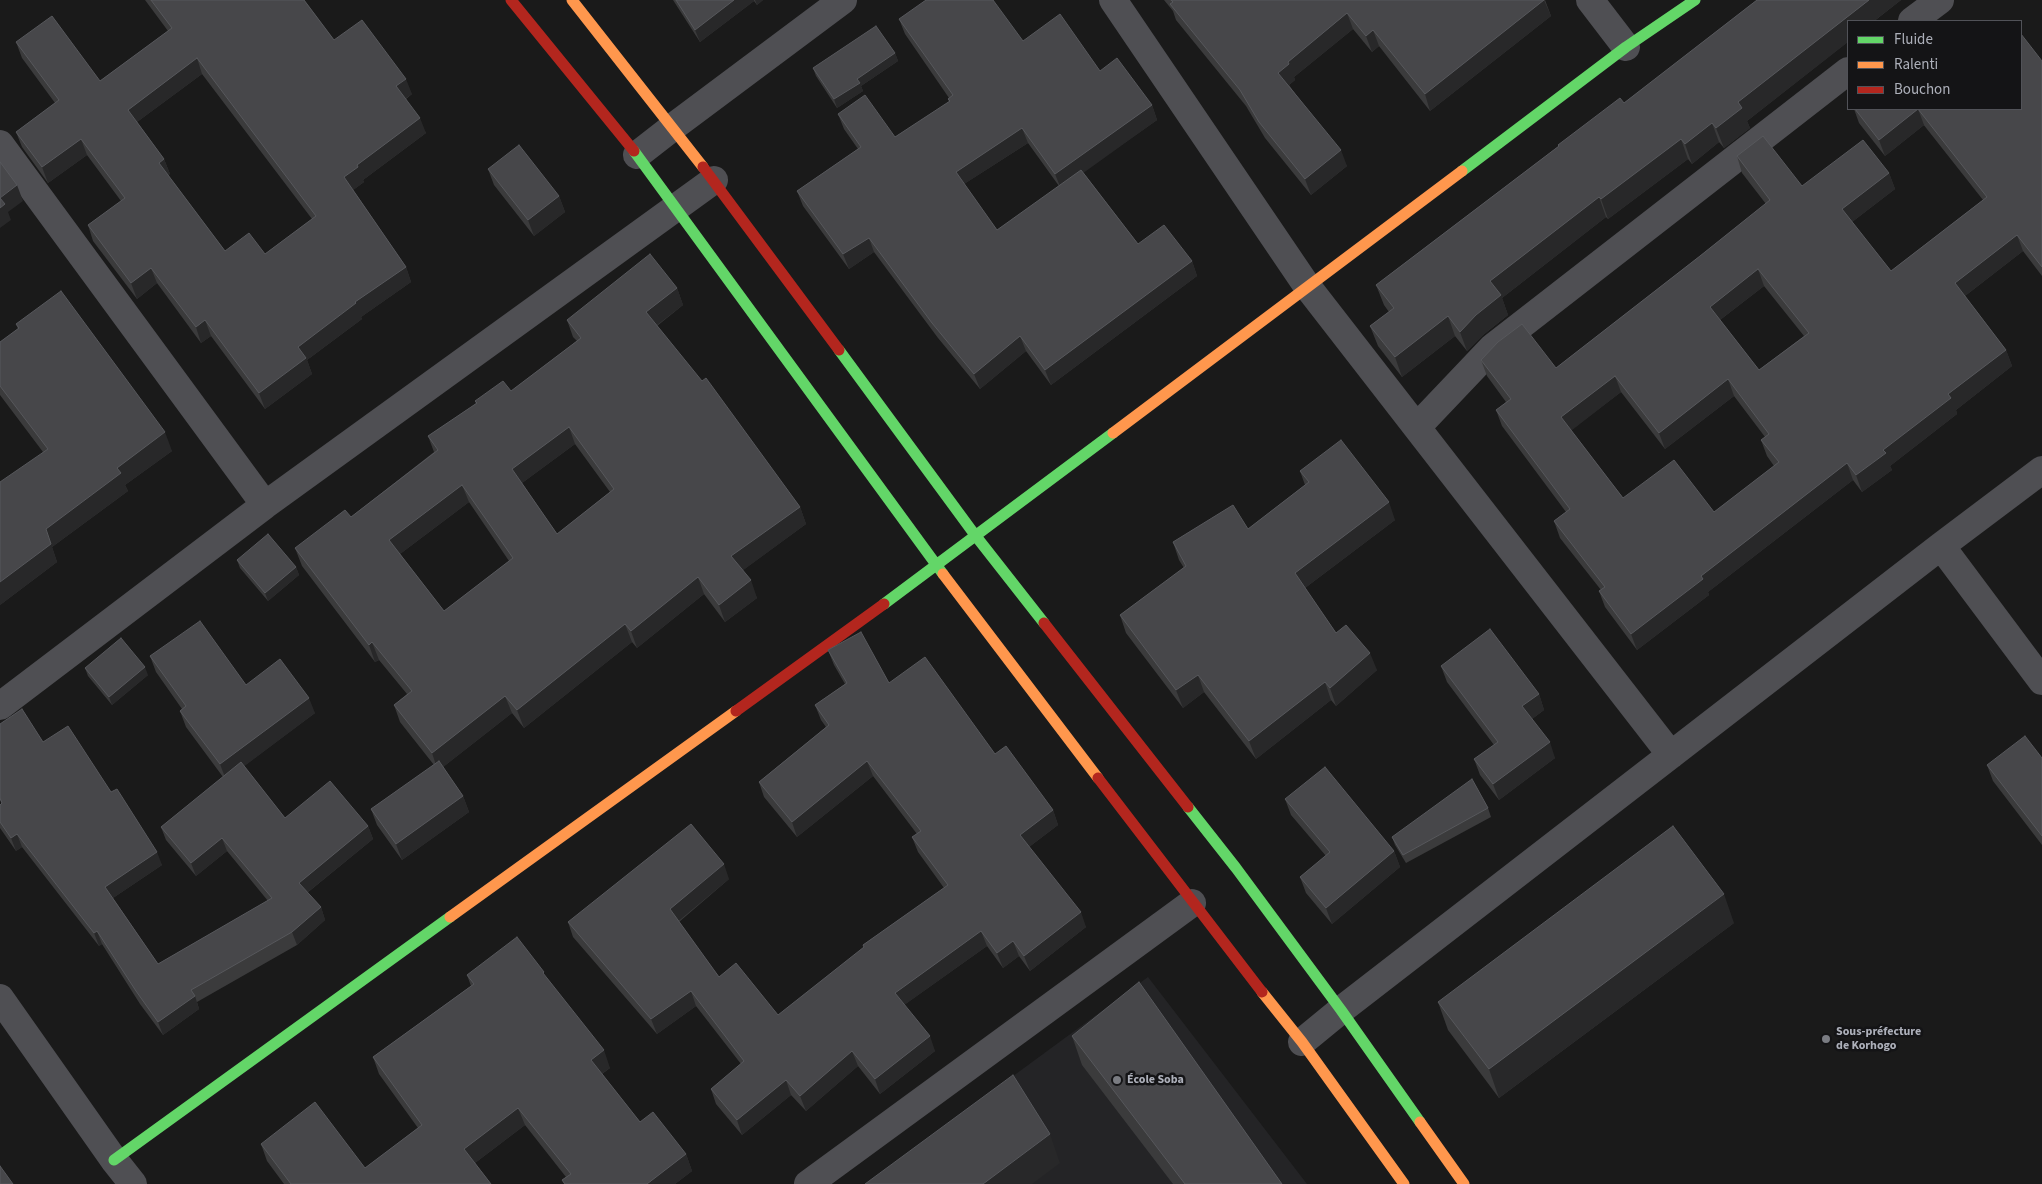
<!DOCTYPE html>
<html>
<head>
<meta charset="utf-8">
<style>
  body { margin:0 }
  #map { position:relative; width:2042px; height:1184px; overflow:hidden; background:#1a1a1a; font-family:"Source Sans 3",sans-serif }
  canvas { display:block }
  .legend { position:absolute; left:1847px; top:20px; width:175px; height:90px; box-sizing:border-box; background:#141416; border:1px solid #515258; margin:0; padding:6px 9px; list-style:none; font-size:15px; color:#adb0ba }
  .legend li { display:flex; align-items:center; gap:10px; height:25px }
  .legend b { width:25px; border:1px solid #515258 }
</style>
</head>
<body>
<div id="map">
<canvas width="2042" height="1184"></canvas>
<ul class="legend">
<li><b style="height:6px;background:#63d668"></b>Fluide</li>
<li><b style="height:6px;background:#ff974d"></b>Ralenti</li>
<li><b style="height:6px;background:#b3261e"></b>Bouchon</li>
</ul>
</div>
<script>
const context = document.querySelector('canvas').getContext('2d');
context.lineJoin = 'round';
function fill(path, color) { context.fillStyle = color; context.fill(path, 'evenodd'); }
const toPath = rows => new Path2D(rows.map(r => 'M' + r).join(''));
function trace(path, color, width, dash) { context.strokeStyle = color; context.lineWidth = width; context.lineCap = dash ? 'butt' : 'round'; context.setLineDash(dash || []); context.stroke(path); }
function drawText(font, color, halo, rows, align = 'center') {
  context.font = font + ' "Source Sans 3",sans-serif'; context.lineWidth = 5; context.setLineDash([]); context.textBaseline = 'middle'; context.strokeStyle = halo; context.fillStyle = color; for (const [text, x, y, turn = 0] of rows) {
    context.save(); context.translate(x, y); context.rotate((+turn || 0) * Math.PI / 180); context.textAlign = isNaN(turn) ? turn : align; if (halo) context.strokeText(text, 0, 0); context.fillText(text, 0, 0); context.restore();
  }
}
const built = toPath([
  [1148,977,1307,1184,866,1184]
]);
const street = toPath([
  [1113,0,1307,286,1671,755],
  [1590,0,1626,47],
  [1912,21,1940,0],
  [0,144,265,505],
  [637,155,673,127,843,0],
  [1417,427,1493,347,1848,71],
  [1941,546,2042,681],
  [0,706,265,505,714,180],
  [0,998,114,1160,133,1184],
  [1302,1042,1341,1010,1941,546,2042,470],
  [808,1184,1192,903]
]);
const fast = toPath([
  [634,151,943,574],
  [1462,171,1626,47,1695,0],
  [839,350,975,535,1044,623],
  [884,604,1113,433],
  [1188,807,1236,868,1341,1010,1420,1122],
  [114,1160,450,917]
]);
const slow = toPath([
  [572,0,703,167],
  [1113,433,1462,171],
  [943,574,1098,778],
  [450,917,736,711],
  [1262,992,1302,1042,1404,1184],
  [1420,1122,1464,1184]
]);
const jam = toPath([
  [511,0,634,151],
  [703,167,839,350],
  [1044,623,1188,807],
  [736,711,884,604],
  [1098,778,1262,992]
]);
const wall = toPath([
  [145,0,304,0,334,40,412,94,406,99,426,133,363,180,364,182,353,190,406,267,411,282,361,317,362,319,307,360,312,374,265,409,211,336,201,343,157,283,137,299,93,241,88,225,121,201,87,155,48,183,22,147,16,132,55,103,22,58,16,42,100,81,168,31],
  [202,74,312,219,265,254,225,251,168,175,170,174,164,159,137,122],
  [673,0,763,0,757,5,754,1,700,42],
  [1164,0,1545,0,1551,16,1430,111,1379,46,1372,52,1353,29,1294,77,1295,80,1289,85,1347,166,1311,195,1265,138,1246,106,1176,20,1173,11],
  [1757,0,1901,0,1747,121,1750,128,1724,148,1719,142,1692,164,1688,159,1608,219,1606,217,1502,298,1508,315,1483,335,1467,351,1455,336,1402,377,1378,346,1370,326,1389,312,1384,305,1376,285,1559,146,1558,145,1624,103],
  [899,19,1023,41,1100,71,1152,105,1157,120,1083,172,1138,244,1192,261,1197,276,1051,385,1026,351,980,389,938,338,874,252,849,269,803,206,797,191,858,149,844,129,838,114,895,137,949,102,948,99,949,98,905,34],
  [1028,143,1059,186,997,230,964,184],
  [895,53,898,61,861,86,863,91,837,108,816,76,813,68],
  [2042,61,2042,276,2023,251,1965,296,2006,350,2012,366,1956,410,1957,414,1890,466,1892,470,1862,492,1853,480,1708,592,1709,595,1637,650,1605,607,1599,591,1601,590,1560,538,1554,521,1566,512,1502,426,1496,410,1506,402,1487,376,1481,360,1556,368,1700,256,1766,204,1742,173,1737,156,1802,186,1889,173,1895,189,1852,222,1891,271,1983,200,1923,124,1924,125,1885,156,1859,123,1854,109,2021,109],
  [1764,286,1804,336,1759,370,1720,320],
  [1621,392,1665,449,1734,396,1765,437,1761,440,1767,456,1774,466,1714,512,1623,498,1571,430],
  [488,169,559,196,565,212,534,236,494,185],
  [677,288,683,305,657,326,800,507,806,524,743,570,757,598,725,622,704,594,637,648,632,642,524,728,512,713,443,767,463,796,469,812,402,860,377,825,371,809,434,765,400,722,394,705,407,694,379,660,375,662,302,566,295,548,351,517,434,452,428,436,476,404,475,401,511,391,577,341,573,337,567,320],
  [575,444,610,492,557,534,522,483],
  [469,502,509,561,444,611,400,554],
  [16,324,172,451,125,485,128,491,52,547,57,562,0,605,43,452,0,395,0,342,18,329],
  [1300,471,1395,520,1305,588,1336,633,1377,670,1336,706,1331,700,1256,759,1204,692,1183,708,1126,633,1120,615,1184,568,1179,560,1173,542,1248,529,1305,485],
  [237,560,296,567,299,575,268,601,240,568],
  [828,650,889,683,995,754,1053,810,1058,825,1029,847,1086,927,1030,971,1019,956,1003,968,987,946,904,1005,935,1051,880,1094,858,1066,806,1111,791,1095,742,1135,716,1104,711,1089,741,1064,696,1006,657,1034,573,937,568,922,729,879,679,922,719,977,778,1015,864,948,863,945,944,888,918,852,912,837,917,834,873,776,797,837,764,797,759,782,826,727,821,720,815,705,845,684,834,665],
  [150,656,246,685,315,713,244,766,285,818,368,826,373,839,307,893,321,907,325,920,297,945,197,1002,199,1009,163,1035,140,1004,102,944,99,946,22,847,16,851,0,828,0,805,2,804,0,800,0,724,43,742,111,792,162,865,113,898,158,964,268,901,227,851,196,876,166,840,161,827,223,777,186,727,180,711,182,709,156,672],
  [1441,666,1539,694,1544,710,1532,719,1555,758,1499,800,1480,775,1474,759,1494,745,1447,682],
  [85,668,148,675,112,705,88,676],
  [2042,758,2042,845,1993,781,1987,765],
  [1285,799,1394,851,1400,867,1332,924,1306,893,1300,877,1326,856,1291,815],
  [1488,808,1491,817,1406,863,1395,845,1392,837],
  [1734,923,1499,1098,1448,1030,1438,1002],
  [467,975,547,978,610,1068,602,1074,640,1122,686,1154,692,1171,675,1184,564,1184,562,1180,566,1177,525,1125,475,1163,491,1184,284,1184,267,1161,261,1144,365,1168,418,1128,379,1074,373,1057,471,986],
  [1072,1036,1282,1184,1173,1184,1082,1065]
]);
const shadedWall = toPath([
  [734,0,754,0,754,1,700,42,695,30],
  [755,0,763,0,757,5],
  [1544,0,1551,16,1430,111,1425,94],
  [1869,0,1901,0,1874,21,1848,21,1848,42,1747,121,1750,128,1724,148,1716,128,1738,102],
  [1347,13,1353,29,1294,77,1295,80,1284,89,1278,73,1288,62],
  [1373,30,1379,46,1372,52,1366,36],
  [895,53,898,61,861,86,863,91,837,108,834,99,857,79],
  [197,58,202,74,133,125,128,110],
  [406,79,412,94,402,101,396,86],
  [1152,105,1157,120,1061,189,1055,174],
  [1918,109,1924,125,1885,156,1879,140],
  [420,118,426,133,363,180,364,182,349,193,344,177,357,165],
  [1712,123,1719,142,1692,164,1685,144],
  [1022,128,1028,143,961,186,956,172],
  [81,139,87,155,48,183,42,167],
  [1681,139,1688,159,1608,219,1601,199],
  [1341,150,1347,166,1311,195,1305,179],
  [164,159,170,174,164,178,159,163],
  [1889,173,1895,189,1848,225,1842,209],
  [17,185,23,201,8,212,11,220,0,228,0,198],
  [559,196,565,212,534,236,528,220],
  [1599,197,1606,217,1502,298,1508,315,1483,335,1467,351,1460,332,1490,281],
  [2017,235,2023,251,1961,299,1955,283],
  [869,238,874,252,849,269,843,254],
  [1192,261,1197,276,1051,385,1045,370],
  [406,267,411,282,361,317,362,319,307,360,312,374,265,409,259,393,298,347,355,302],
  [151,268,157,283,137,299,131,283],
  [1758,269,1764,286,1716,323,1710,307],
  [677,288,683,305,652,329,646,312],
  [1448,316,1455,336,1402,377,1395,357],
  [205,320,211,336,201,343,196,327],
  [1020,336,1026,351,980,389,974,374],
  [2006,350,2012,366,1956,410,1957,414,1890,466,1892,470,1862,492,1856,475,1883,450,1948,394],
  [1615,376,1621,392,1567,434,1561,417],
  [1728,379,1734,396,1665,449,1659,433],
  [569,427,575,444,518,486,512,469],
  [165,432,172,451,125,485,128,491,52,547,57,562,0,605,0,582,46,529,117,468],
  [1847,463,1853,480,1708,592,1709,595,1637,650,1631,634,1701,576],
  [462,485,469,502,396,557,389,540],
  [1389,502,1395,520,1301,591,1295,573],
  [800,507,806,524,738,574,731,556],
  [296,567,299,575,268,601,265,593],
  [698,577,704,594,637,648,631,631],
  [751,580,757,598,725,622,719,605],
  [625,624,632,642,524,728,517,710],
  [372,642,379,660,375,662,369,645],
  [1370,653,1377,670,1336,706,1330,688],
  [145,667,148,675,112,705,109,697],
  [1198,675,1204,692,1183,708,1176,690],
  [1325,682,1331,700,1256,759,1249,741],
  [1539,694,1544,710,1528,722,1522,706],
  [505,696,512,713,438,771,432,753],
  [309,698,315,713,226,780,220,764],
  [1550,742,1555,758,1499,800,1493,784],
  [867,761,873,776,797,837,792,822],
  [463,796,469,812,402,860,396,844],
  [1053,810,1058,825,1025,850,1020,835],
  [368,826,373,839,303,896,299,883],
  [17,834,22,847,16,851,11,838],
  [222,838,227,851,196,876,191,863],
  [1394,851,1400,867,1332,924,1326,908],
  [157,852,162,865,110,900,105,887],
  [724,864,729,879,675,924,670,909],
  [1724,894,1734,923,1499,1098,1489,1069],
  [321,907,325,920,297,945,292,932],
  [1081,912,1086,927,1030,971,1024,956],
  [97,931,102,944,99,946,94,933],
  [981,931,987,946,900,1008,895,993],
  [1013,941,1019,956,1003,968,997,953],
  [691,991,696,1006,657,1034,651,1019],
  [195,996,199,1009,163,1035,158,1022],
  [930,1036,935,1051,880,1094,875,1079],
  [604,1050,610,1068,597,1077,591,1060],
  [852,1051,858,1066,806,1111,800,1096],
  [786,1080,791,1095,742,1135,737,1120],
  [518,1108,525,1125,471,1166,464,1149],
  [1050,1134,1060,1163,1032,1184,983,1184],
  [686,1154,692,1171,675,1184,647,1184]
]);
const building = toPath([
  [151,0,304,0,334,40,362,20,406,79,396,86,420,118,357,165,358,167,344,177,406,267,355,302,356,303,298,347,306,358,259,393,205,320,196,327,151,268,131,283,88,225,125,198,81,139,42,167,16,132,59,100,16,42,52,16,100,81,172,28,151,0],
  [197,58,316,216,265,254,249,233,225,251,159,163,164,159,128,110,197,58],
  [676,0,734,0,695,30,676,0],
  [926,0,993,0,1023,41,1060,14,1100,71,1117,58,1152,105,1055,174,1022,128,956,172,997,230,1081,170,1138,244,1164,225,1192,261,1045,370,1020,336,974,374,932,323,869,238,843,254,797,191,861,147,838,114,865,95,895,137,950,101,948,99,953,95,899,19,926,0],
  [1171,0,1544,0,1425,94,1373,30,1366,36,1347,13,1288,62,1289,64,1278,73,1341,150,1305,179,1259,122,1240,90,1170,4,1173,2,1171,0],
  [1757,0,1869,0,1738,102,1742,108,1716,128,1712,123,1685,144,1681,139,1601,199,1599,197,1490,281,1501,295,1476,315,1460,332,1448,316,1395,357,1370,326,1394,308,1376,285,1559,146,1558,145,1620,98,1624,103,1757,0],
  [876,26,895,53,857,79,860,83,834,99,813,68,876,26],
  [2021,34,2042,61,2042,267,2017,235,1955,283,2006,350,1948,394,1951,398,1883,450,1886,453,1856,475,1847,463,1701,576,1703,579,1631,634,1599,591,1605,587,1554,521,1570,509,1496,410,1511,399,1481,360,1498,342,1522,324,1556,368,1700,256,1770,200,1737,156,1763,136,1802,186,1863,140,1889,173,1842,209,1891,271,1987,197,1918,109,2021,109,2021,34],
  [1758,269,1809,333,1759,370,1710,307,1758,269],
  [1615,376,1659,433,1728,379,1769,434,1761,440,1779,462,1714,512,1674,460,1623,498,1561,417,1615,376],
  [1855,109,1918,109,1879,140,1855,109],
  [519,145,559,196,528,220,488,169,519,145],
  [0,162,17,185,0,198,0,162],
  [0,198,5,204,0,208,0,198],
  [650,254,677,288,646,312,702,381,706,378,800,507,731,556,751,580,719,605,698,577,631,631,625,624,517,710,505,696,432,753,394,705,412,691,372,642,369,645,295,548,345,510,351,517,438,450,428,436,477,403,475,401,503,381,511,391,581,338,567,320,650,254],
  [569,427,614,489,557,534,512,469,569,427],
  [462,485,513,558,444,611,389,540,462,485],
  [61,291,165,432,117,468,121,473,46,529,51,544,0,582,0,482,48,449,0,386,0,342,19,328,16,324,61,291],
  [1341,440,1389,502,1295,573,1336,633,1346,625,1370,653,1330,688,1325,682,1249,741,1198,675,1176,690,1120,615,1186,566,1173,542,1233,505,1248,529,1309,482,1300,471,1341,440],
  [268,534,296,567,265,593,237,560,268,534],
  [200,621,246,685,280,659,309,698,220,764,180,711,186,706,150,656,200,621],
  [1490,629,1539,694,1522,706,1550,742,1493,784,1474,759,1498,742,1441,666,1490,629],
  [861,632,889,683,925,657,995,754,1006,746,1053,810,1020,835,1081,912,1024,956,1013,941,997,953,981,931,895,993,930,1036,875,1079,852,1051,800,1096,786,1080,737,1120,711,1089,744,1061,691,991,651,1019,568,922,691,824,724,864,670,909,719,977,736,963,778,1015,864,947,863,945,948,885,912,837,921,831,867,761,792,822,759,782,829,725,815,705,847,683,828,650,861,632],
  [121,638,145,667,109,697,85,668,121,638],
  [22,709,43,742,68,726,111,792,117,789,157,852,105,887,158,964,272,898,222,838,191,863,161,827,241,762,285,818,330,781,368,826,299,883,321,907,292,932,191,990,195,996,158,1022,136,991,97,931,94,933,17,834,11,838,0,822,0,805,2,803,0,798,0,724,22,709],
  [2025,736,2042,758,2042,836,1987,765,2025,736],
  [439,761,463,796,396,844,371,809,439,761],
  [1325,767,1394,851,1326,908,1300,877,1330,852,1285,799,1325,767],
  [1472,779,1488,808,1403,855,1392,837,1472,779],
  [1673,826,1724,894,1489,1069,1438,1002,1673,826],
  [517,937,544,972,543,973,604,1050,591,1060,640,1122,653,1112,686,1154,647,1184,565,1184,562,1180,571,1174,518,1108,464,1149,491,1184,291,1184,261,1144,315,1102,365,1168,422,1125,373,1057,474,984,467,975,517,937],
  [1139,982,1282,1184,1185,1184,1072,1036,1139,982],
  [1013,1075,1050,1134,983,1184,865,1184,1013,1075],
  [0,1166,13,1184,0,1184,0,1166]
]);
const markers = [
  [1826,1039,5,"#7a7c82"],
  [1117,1080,5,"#7a7c82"]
];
const poiNames = [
  ["Sous-préfecture",1836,1032],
  ["de Korhogo",1836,1046],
  ["École Soba",1127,1080]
];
fill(built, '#242426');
trace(street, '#4f4f53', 28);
trace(fast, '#63d668', 11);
trace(slow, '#ff974d', 11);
trace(jam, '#b3261e', 11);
fill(wall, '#3b3b3c');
fill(shadedWall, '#282829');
fill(building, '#47474a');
trace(building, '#57585c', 1);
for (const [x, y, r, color] of markers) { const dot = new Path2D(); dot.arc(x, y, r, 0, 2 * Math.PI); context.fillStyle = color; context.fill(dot); trace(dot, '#141416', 2); }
drawText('bold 12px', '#adb0ba', '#141416', poiNames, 'left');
</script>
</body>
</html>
